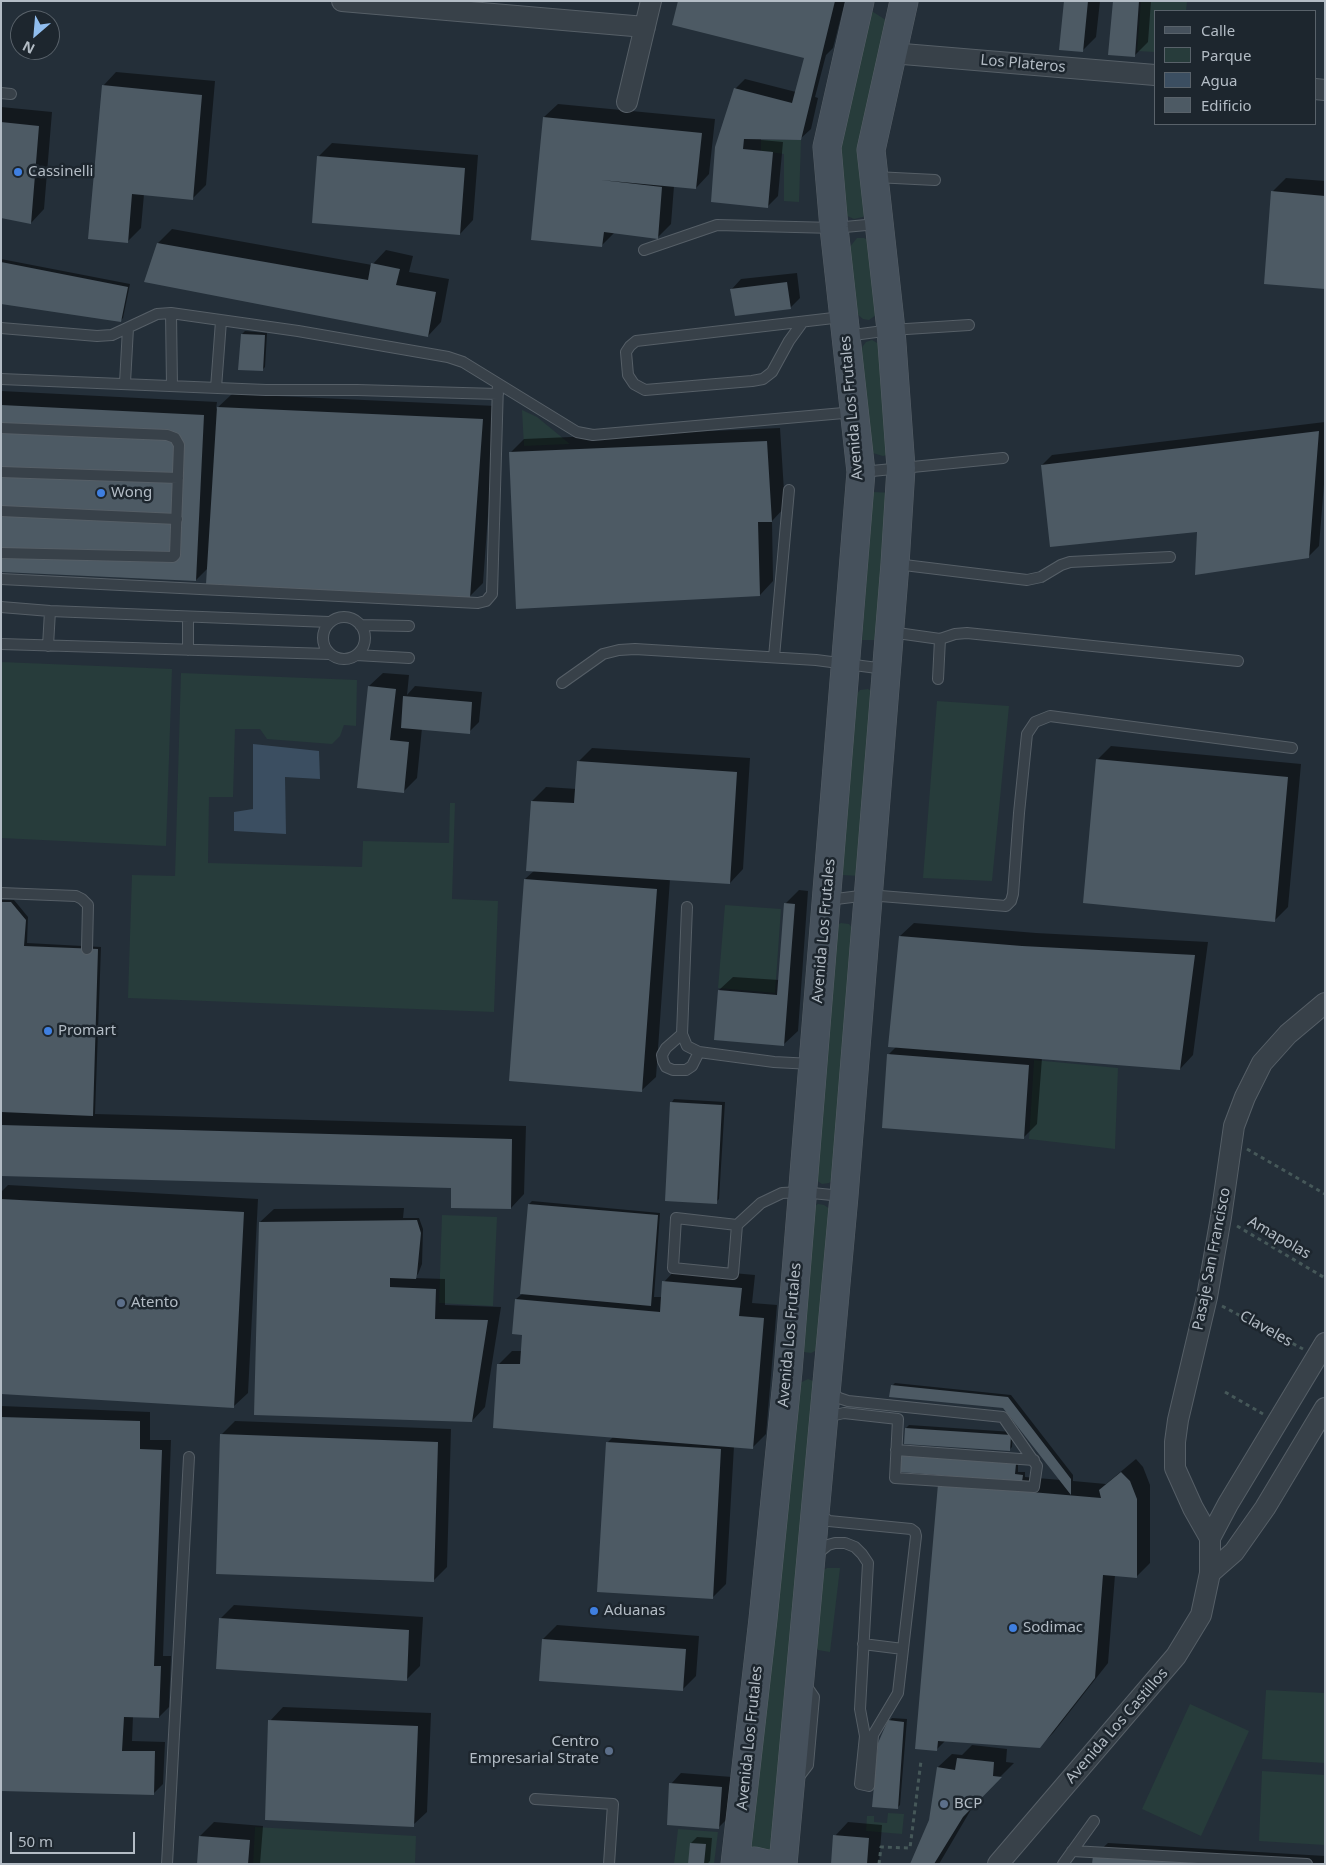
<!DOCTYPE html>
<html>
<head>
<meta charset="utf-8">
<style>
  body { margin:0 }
  #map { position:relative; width:1326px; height:1865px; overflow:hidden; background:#242f39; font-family:"Noto Sans",sans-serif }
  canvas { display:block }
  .frame { position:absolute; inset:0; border:2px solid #b3bcc5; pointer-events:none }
  .legend { position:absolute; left:1154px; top:10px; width:162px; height:115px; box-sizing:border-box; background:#1d262e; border:1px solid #59626a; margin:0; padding:6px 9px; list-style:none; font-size:15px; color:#b3bcc5 }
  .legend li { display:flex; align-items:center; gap:10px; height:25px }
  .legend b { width:25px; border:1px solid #59626a }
  .north { position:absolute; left:10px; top:10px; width:50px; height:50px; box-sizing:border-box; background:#1d262e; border:1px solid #59626a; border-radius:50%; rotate:207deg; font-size:14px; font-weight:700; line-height:20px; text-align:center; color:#b3bcc5 }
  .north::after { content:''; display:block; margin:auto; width:18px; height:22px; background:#90bdee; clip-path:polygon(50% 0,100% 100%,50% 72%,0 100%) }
  .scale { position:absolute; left:10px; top:1832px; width:125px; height:22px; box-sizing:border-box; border:2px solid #b3bcc5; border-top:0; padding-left:6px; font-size:15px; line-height:18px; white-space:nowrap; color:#b3bcc5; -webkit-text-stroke:4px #1d262e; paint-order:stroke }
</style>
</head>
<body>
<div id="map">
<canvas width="1326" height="1865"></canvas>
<div class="frame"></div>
<ul class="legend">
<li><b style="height:6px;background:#46515c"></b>Calle</li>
<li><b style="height:14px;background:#273c3b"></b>Parque</li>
<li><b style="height:14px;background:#3b4e61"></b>Agua</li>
<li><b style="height:14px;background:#4d5a64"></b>Edificio</li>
</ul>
<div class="north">N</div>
<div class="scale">50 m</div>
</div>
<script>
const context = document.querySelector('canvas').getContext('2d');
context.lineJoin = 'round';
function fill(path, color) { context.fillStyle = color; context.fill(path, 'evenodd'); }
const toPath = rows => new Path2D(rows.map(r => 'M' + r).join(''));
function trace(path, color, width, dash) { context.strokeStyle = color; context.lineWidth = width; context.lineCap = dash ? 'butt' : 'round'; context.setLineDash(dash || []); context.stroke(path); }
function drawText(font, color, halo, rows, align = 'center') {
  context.font = font + ' "Noto Sans",sans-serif'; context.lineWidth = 5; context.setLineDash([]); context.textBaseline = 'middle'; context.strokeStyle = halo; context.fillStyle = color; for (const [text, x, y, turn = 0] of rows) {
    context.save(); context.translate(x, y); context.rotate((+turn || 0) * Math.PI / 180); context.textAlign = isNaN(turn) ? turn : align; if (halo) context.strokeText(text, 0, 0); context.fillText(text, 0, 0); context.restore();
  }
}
const green = toPath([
  [1141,1,1187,1,1186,11,1155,11,1155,52,1137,51],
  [870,10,889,22,867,211,863,217,854,219,845,215,838,155],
  [761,140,801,140,799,202,784,201,784,154,761,151],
  [857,238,864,238,870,241,876,315,869,320,863,319,856,313,849,248],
  [872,340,879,344,887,455,883,456,873,453,871,447,861,352,863,346,866,342],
  [522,410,537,417,570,444,524,446],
  [873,492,894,493,880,640,862,640],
  [1,662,172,669,166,846,1,838],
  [181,673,357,680,356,726,344,725,340,736,332,744,267,739,260,729,235,729,233,797,209,797,208,863,362,867,363,841,449,843,450,803,455,803,452,899,498,901,494,1012,128,998,132,875,175,876],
  [868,689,874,693,861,876,841,875,856,695,860,690],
  [937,701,1009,706,992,881,923,878],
  [725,905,781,909,775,993,718,988],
  [841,923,849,924,853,929,835,1178,829,1183,822,1184,816,1180,835,926],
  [1034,1060,1118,1068,1115,1149,1029,1139],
  [818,1204,824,1205,830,1209,817,1350,811,1353,804,1352,800,1347,813,1207],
  [442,1215,497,1217,493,1306,439,1303],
  [808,1379,818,1383,772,1852,754,1853,750,1847,800,1383],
  [827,1568,840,1568,830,1652,818,1650,813,1641,821,1572],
  [1266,1690,1325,1693,1325,1763,1262,1759],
  [1190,1704,1249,1731,1201,1836,1142,1809],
  [1262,1771,1325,1775,1325,1845,1259,1841],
  [888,1813,904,1814,902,1834,866,1831,867,1816,874,1816,874,1822,887,1823],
  [255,1827,416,1836,415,1864,253,1864],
  [678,1829,718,1832,714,1864,674,1864]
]);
const water = toPath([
  [253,744,319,751,320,779,285,777,286,834,234,831,234,812,253,809]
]);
const shadow = toPath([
  [680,1,845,1,833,48,826,55,815,97,818,98,811,129,800,139,761,138,761,140,783,142,778,196,767,207,713,201,735,89,745,79,796,92,805,58],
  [1065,1,1100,1,1096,37,1083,50],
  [1114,1,1151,1,1148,42,1134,56],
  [116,72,215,81,206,185,192,199,144,194,141,228,127,242,103,86],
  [558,104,715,119,709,174,696,188,674,186,671,224,658,237,615,232,602,245,544,117],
  [1,107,52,112,44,209,31,223,1,217],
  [332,143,478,155,473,220,460,234,318,157],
  [1286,178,1325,181,1325,288,1273,191],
  [172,229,372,265,386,250,413,256,409,272,449,279,441,322,428,336,158,243],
  [1,259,130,284,123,318,120,321,1,303],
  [797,273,800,298,790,308,731,290,741,279],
  [245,331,267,333,265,367,262,370,242,334],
  [1,391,217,402,216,409,232,394,496,406,483,583,470,596,209,567,196,580,1,570],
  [1325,422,1325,472,1319,546,1308,557,1199,530,1042,465,1052,455],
  [780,428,785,507,772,521,773,581,760,595,511,452,524,439],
  [383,673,409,675,407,695,415,686,482,692,479,722,469,732,422,728,417,778,403,792,369,686],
  [1111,746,1301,764,1288,907,1275,920,1097,760],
  [592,748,750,758,743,869,730,883,670,879,656,1077,642,1090,525,879,535,870,532,801,546,787,577,789,578,762],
  [799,890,808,891,798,1031,784,1044,719,990,733,977,779,980,785,904],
  [1,900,14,900,28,917,27,943,101,947,95,1114,526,1126,524,1194,511,1208,452,1187,1,1174],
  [914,923,1036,933,1208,942,1193,1055,1180,1069,1042,1058,1037,1124,1023,1138,889,1054,897,1046,900,936],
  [674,1099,725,1102,719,1199,716,1202,672,1102],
  [8,1185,258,1199,248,1393,234,1406,1,1393,1,1192],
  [532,1201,660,1213,654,1297,662,1297,664,1282,677,1268,755,1275,752,1303,777,1305,766,1434,753,1447,734,1446,726,1584,712,1598,607,1443,613,1437,498,1365,512,1351,522,1351,524,1334,516,1299,522,1294,529,1204],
  [404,1208,403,1218,419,1218,423,1229,422,1264,418,1274,414,1278,445,1279,445,1305,501,1307,485,1407,472,1421,260,1222,274,1209],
  [895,1383,1011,1395,1073,1475,1073,1481,1106,1484,1136,1459,1143,1467,1150,1485,1150,1563,1136,1577,1115,1575,1108,1663,1053,1733,1039,1747,945,1741,936,1750,939,1485,949,1475,902,1455,1018,1461,1018,1472,1025,1472,1025,1477,1061,1480,1004,1406,892,1386],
  [1,1406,150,1412,150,1440,171,1440,163,1656,171,1656,169,1707,159,1717,133,1716,132,1741,165,1742,163,1784,153,1794,1,1790],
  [235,1421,451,1429,447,1567,433,1581,221,1435],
  [909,1425,1013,1432,1012,1447,1009,1450,906,1428],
  [234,1605,423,1617,420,1666,406,1680,220,1619],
  [557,1625,699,1636,696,1676,682,1690,543,1639],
  [283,1707,431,1713,427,1812,413,1825,270,1721],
  [892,1718,907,1719,900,1805,897,1808,889,1721],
  [972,1745,1007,1749,1006,1762,1014,1763,976,1801,939,1864,912,1864,930,1821,938,1767,952,1754,962,1755],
  [681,1773,732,1777,729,1817,719,1827,671,1784],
  [214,1822,263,1826,260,1864,198,1864,200,1836],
  [848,1822,882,1825,879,1864,832,1864,835,1836],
  [697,1837,712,1838,710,1861,707,1864,689,1864,691,1843],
  [1108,1843,1325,1856,1325,1864,1094,1864,1094,1856]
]);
const building = toPath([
  [678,1,835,1,801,140,744,139,743,149,773,152,768,208,711,202,715,147,734,88,792,103,804,58,672,25],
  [1064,1,1088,1,1083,52,1059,50],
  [1113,1,1139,1,1135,57,1108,55],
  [102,85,202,95,193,200,132,194,128,243,88,239],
  [543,117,702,133,696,189,601,180,662,187,658,239,604,232,602,247,531,240],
  [1,122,39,126,31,224,1,218],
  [317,156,465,168,460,235,312,223],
  [1271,191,1325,196,1325,289,1264,284],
  [157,243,368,280,371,263,400,269,396,285,436,292,428,337,144,282],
  [1,262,128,287,121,322,1,304],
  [787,282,791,309,735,316,730,289],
  [241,334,265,335,263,371,238,370],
  [1,405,204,415,196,581,1,572],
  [217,407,483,419,470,598,206,584],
  [1319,431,1309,558,1195,575,1197,532,1050,547,1041,465],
  [767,441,772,522,758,522,760,596,516,609,509,452],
  [368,686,396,689,390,740,409,742,404,793,357,788],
  [403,696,472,702,470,734,401,728],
  [1096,759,1288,777,1275,922,1083,903],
  [577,761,737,772,730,884,526,871,531,801,574,803],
  [524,879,657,889,642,1092,509,1081],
  [1,902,11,902,26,920,24,946,98,949,93,1116,1,1112],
  [784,903,795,904,784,1046,714,1040,718,990,777,995],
  [899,936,1022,946,1195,955,1180,1070,888,1047],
  [887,1054,1029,1065,1024,1139,882,1128],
  [670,1102,722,1105,717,1204,665,1201],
  [1,1125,512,1139,511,1209,451,1208,451,1188,1,1176],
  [1,1199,244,1212,234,1408,1,1394],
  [528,1204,658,1215,651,1306,520,1294],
  [417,1220,421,1233,417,1274,416,1279,390,1278,390,1287,436,1289,435,1319,488,1320,472,1422,254,1415,259,1222],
  [662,1281,742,1288,739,1316,764,1318,753,1449,493,1428,497,1364,520,1364,522,1335,512,1334,515,1299,660,1312],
  [891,1385,1008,1397,1071,1479,1071,1495,1003,1408,889,1397],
  [1,1417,140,1421,140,1449,162,1450,154,1666,161,1666,159,1718,124,1717,122,1751,155,1751,154,1795,1,1791],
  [905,1428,1011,1435,1010,1451,904,1444],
  [220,1434,438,1442,434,1582,216,1574],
  [606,1442,721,1449,713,1599,597,1592],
  [901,1454,1016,1464,1015,1474,1023,1475,1022,1482,900,1472],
  [1121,1472,1130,1481,1137,1499,1137,1578,1103,1575,1095,1678,1040,1748,938,1741,937,1751,915,1749,938,1484,1101,1498,1099,1490],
  [219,1618,409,1630,407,1681,216,1669],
  [542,1639,686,1649,683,1691,539,1681],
  [268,1720,418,1726,414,1827,265,1820],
  [888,1720,904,1722,898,1809,872,1807,878,1743],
  [957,1758,994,1762,993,1776,1002,1777,963,1817,934,1864,910,1864,929,1820,937,1767,955,1770],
  [669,1783,722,1787,719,1829,667,1825],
  [833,1835,869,1838,867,1864,831,1864],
  [199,1836,250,1840,248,1864,197,1864],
  [690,1843,706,1844,704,1864,688,1864],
  [1093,1856,1197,1862,1197,1864,1092,1864]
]);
const path = toPath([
  [1247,1149,1325,1194],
  [1237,1226,1325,1278],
  [1222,1306,1303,1349],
  [1225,1392,1263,1414],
  [879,1864,881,1847,910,1848,921,1761]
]);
const lane = toPath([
  [1,93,11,94],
  [875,177,935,180],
  [644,250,717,225,834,228,877,224],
  [171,313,172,386],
  [802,323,789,341,772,372,763,379,752,381,645,390,634,384,628,375,626,352,630,346,636,341,842,317],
  [1,328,97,336,112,335,157,314,171,313,298,331,448,357,463,362,577,432,593,435,855,412],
  [846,336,891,330,969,325],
  [1,379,266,390,357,390,498,394],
  [125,383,128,328],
  [216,388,221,321],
  [1,428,167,435,175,438,179,445,175,555,173,557,1,553],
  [1,472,178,478],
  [862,472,1003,458],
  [1,511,177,519],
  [896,564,1027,580,1041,577,1061,565,1070,562,1170,557],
  [1,579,478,603,486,601,492,594,498,384],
  [1,607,50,611,329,622],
  '323 638a21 21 0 1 1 42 0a21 21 0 1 1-42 0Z',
  [360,625,409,626],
  [890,632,940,639,955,634,967,633,1238,661],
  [1,644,330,654],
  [48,646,50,611],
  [188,650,188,617],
  [356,655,409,658],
  [774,657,789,490],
  [938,679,940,639],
  [562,683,603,654,619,650,635,649,816,660,885,669],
  [1,893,76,896,82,899,88,905,87,949],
  [828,900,868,895,1006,906,1011,901,1013,894,1019,813,1027,734,1035,722,1050,716,1292,748],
  [687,907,682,1034,687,1046,699,1052,774,1062,812,1064],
  [682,1034,666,1048,662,1055,663,1061,666,1067,673,1070,686,1070,692,1066,699,1052],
  [737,1225,676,1218,673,1268,733,1274,737,1225,761,1203,782,1193,802,1192,842,1196],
  [827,1420,835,1415,844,1413,898,1419,895,1478,1034,1487,1037,1466,1003,1417,848,1401,839,1398,833,1393,832,1388],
  [896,1450,1034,1460],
  [817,1554,828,1545,835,1543,845,1543,855,1547,862,1554,868,1563,860,1709,865,1736,860,1784,869,1786,873,1735,898,1693,916,1536,915,1532,911,1529,829,1521,817,1513],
  [863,1644,903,1649],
  [798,1778,808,1765,814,1697,805,1684],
  [535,1799,613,1804,609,1864],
  [1072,1851,1307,1864],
  [167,1864,189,1457],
  [1063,1864,1094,1821]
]);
const street = toPath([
  [342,1,645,27],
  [891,53,1155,75],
  [1315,89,1325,90],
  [627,102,651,1],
  [1210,1538,1193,1508,1175,1468,1175,1442,1178,1420,1207,1297,1221,1217,1234,1126,1245,1097,1262,1063,1288,1034,1325,1003],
  [1210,1573,1234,1552,1265,1508,1325,1408],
  [998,1864,1176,1656,1201,1615,1210,1573,1210,1538,1228,1504,1325,1343]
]);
const secondary = toPath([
  [735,1864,763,1619,788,1371,861,472,834,228,827,147,860,1],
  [745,1864,754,1861,767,1864],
  [783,1864,844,1196,895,564,901,468,891,330,871,150,904,1]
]);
const markers = [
  [18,172,5,"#3f7fe0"],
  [101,493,5,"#3f7fe0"],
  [48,1031,5,"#3f7fe0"],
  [121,1303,5,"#5c6f8a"],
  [594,1611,5,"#3f7fe0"],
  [1013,1628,5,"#3f7fe0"],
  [609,1751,5,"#5c6f8a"],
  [944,1804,5,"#5c6f8a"]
];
const streetNames = [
  ["Los Plateros",1023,64,5],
  ["Avenida Los Frutales",852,408,-95],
  ["Avenida Los Frutales",824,931,-85],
  ["Amapolas",1279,1238,30],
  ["Pasaje San Francisco",1212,1259,-79],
  ["Claveles",1266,1329,29],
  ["Avenida Los Frutales",790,1335,-85],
  ["Avenida Los Castillos",1117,1726,-49],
  ["Avenida Los Frutales",750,1738,-84]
];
const poiNames = [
  ["Cassinelli",28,172],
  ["Wong",111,493],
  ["Promart",58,1031],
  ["Atento",131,1303],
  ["Aduanas",604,1611],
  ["Sodimac",1023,1628],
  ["Centro",599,1742,"right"],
  ["Empresarial Strate",599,1759,"right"],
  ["BCP",954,1804]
];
fill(green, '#273c3b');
fill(water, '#3b4e61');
fill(shadow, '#0007');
fill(building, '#4d5a64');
trace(lane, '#565f67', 12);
trace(street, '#565f67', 22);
trace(secondary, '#565f67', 29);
trace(path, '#465859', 3, [4, 4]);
trace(lane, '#384149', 10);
trace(street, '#384149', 20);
trace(secondary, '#46515c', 28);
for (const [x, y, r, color] of markers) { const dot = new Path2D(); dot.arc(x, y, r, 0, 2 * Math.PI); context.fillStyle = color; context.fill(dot); trace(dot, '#1d262e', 2); }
drawText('15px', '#b3bcc5', '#1d262e', streetNames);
drawText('15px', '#b3bcc5', '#1d262e', poiNames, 'left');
</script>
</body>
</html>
